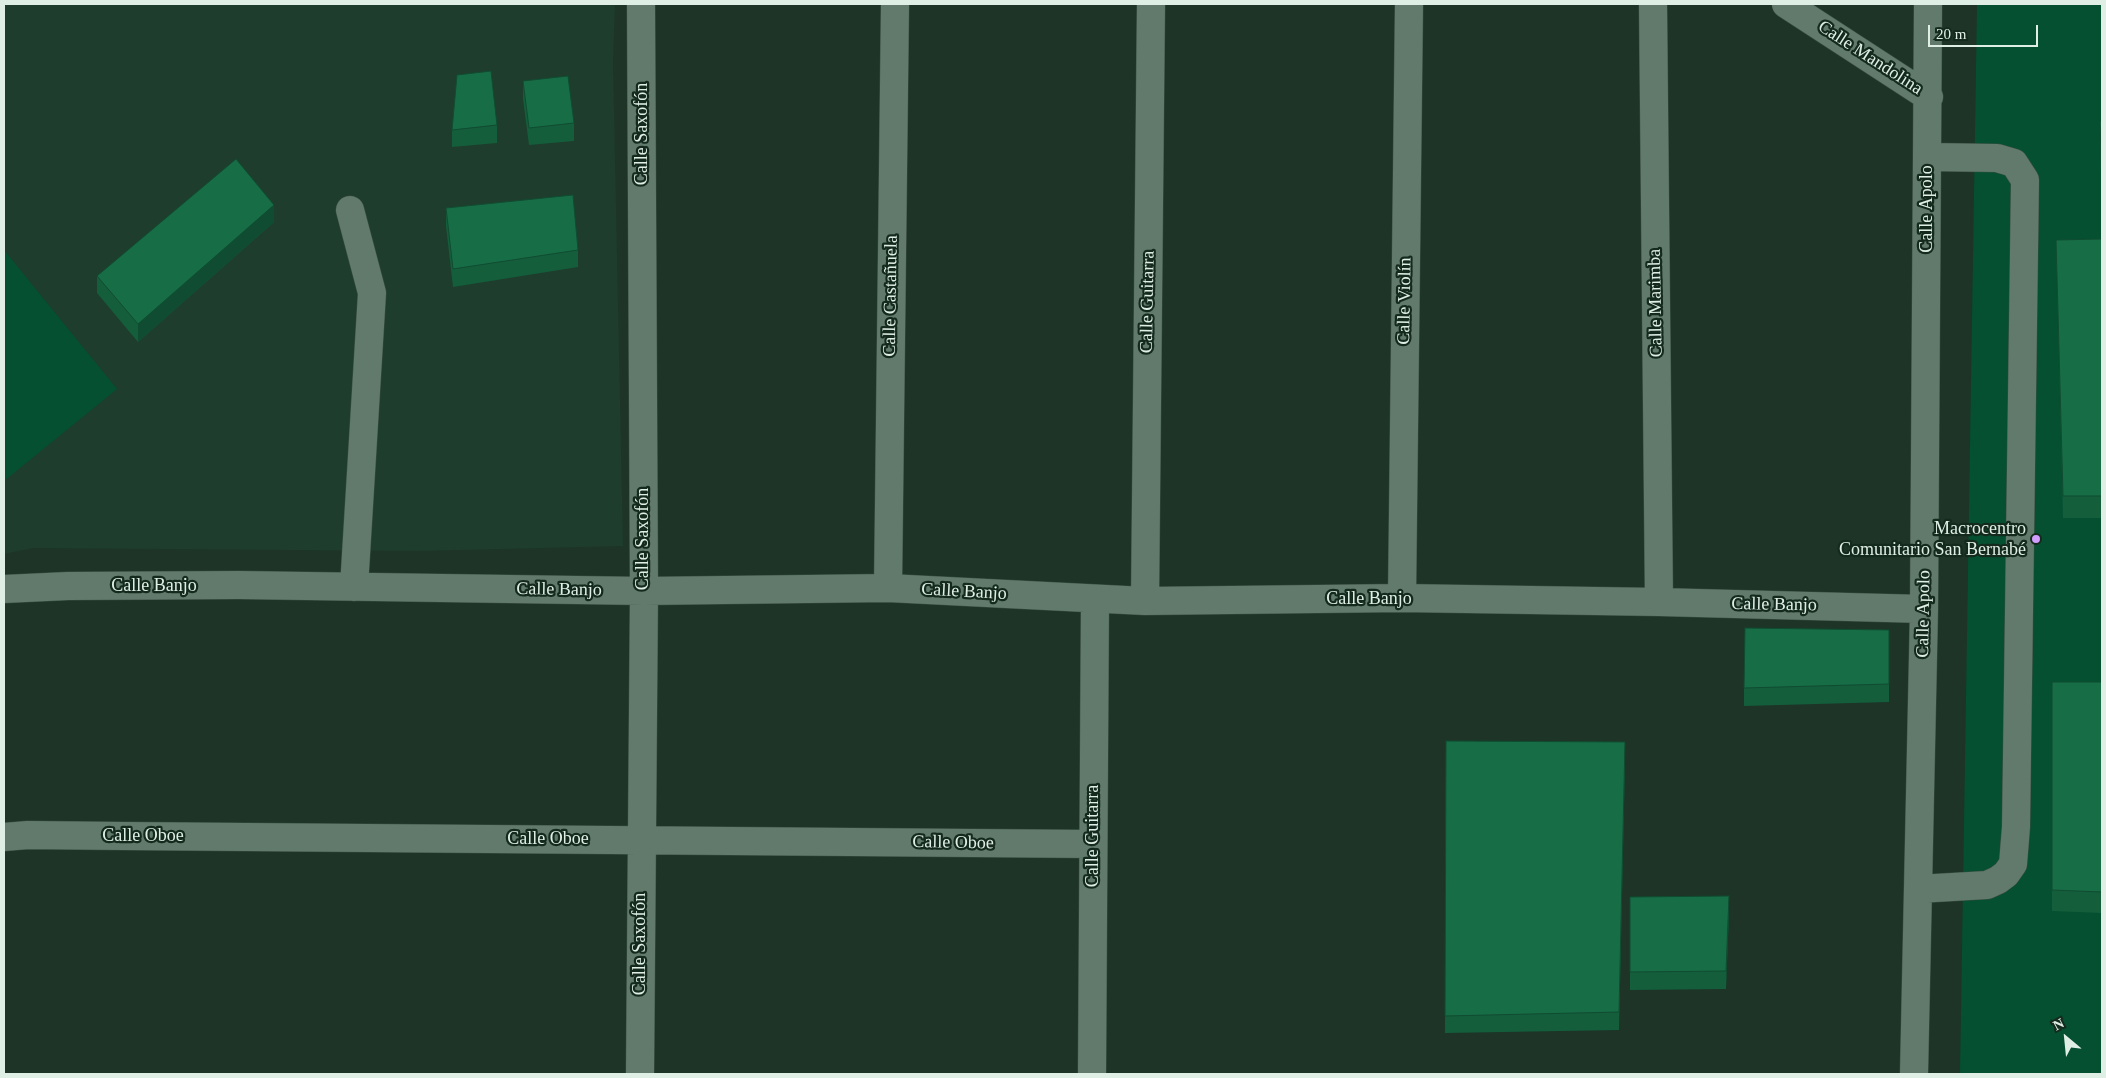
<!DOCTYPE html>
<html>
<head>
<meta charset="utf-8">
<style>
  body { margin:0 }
  #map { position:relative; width:2106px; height:1078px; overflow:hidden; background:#1d3427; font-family:Georgia,serif }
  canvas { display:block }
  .frame { position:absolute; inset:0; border:5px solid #e0efe6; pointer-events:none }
  .north { position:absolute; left:2041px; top:1013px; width:50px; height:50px; -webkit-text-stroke:4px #132a1d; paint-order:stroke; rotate:332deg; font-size:14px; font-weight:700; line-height:20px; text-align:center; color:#e0efe6 }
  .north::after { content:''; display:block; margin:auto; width:18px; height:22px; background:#e0efe6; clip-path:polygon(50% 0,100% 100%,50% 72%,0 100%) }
  .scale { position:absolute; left:1928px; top:25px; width:110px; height:22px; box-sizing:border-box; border:2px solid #e0efe6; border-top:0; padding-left:6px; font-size:15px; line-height:18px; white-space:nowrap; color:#e0efe6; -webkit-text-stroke:4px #132a1d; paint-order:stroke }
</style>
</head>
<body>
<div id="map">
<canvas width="2106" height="1078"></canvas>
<div class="frame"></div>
<div class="north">N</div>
<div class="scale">20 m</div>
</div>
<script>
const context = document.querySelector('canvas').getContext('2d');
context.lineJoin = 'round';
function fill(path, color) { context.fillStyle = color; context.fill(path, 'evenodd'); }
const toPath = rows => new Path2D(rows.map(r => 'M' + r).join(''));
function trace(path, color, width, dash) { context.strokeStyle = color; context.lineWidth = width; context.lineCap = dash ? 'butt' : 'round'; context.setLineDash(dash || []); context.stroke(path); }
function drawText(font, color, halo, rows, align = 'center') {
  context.font = font + ' Georgia,serif'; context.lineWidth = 4.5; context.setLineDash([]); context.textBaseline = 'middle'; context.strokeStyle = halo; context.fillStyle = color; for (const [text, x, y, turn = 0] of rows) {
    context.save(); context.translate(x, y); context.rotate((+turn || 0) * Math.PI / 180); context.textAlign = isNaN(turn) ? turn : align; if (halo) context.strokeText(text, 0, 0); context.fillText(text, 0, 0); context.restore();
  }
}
const built = toPath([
  [4,4,615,4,613,61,623,546,419,551,33,548,4,554]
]);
const green = toPath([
  [1977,4,2102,4,2102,1074,1960,1074],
  [4,250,117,389,4,481]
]);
const minor = toPath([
  [1653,4,1659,602],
  [1786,4,1929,97],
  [350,210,372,293,354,587],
  [888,588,895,4],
  [4,589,68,586,239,585,644,591,888,588,1145,601,1402,598,1659,602,1924,609],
  [1402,598,1409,4],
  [1145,601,1151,4],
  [4,837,28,835,124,836,1093,844],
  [1918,889,1987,885,1998,880,2006,874,2013,864,2016,827,2025,180,2014,163,1997,158,1928,157],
  [640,1074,644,591,641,4],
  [1092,1074,1095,599],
  [1914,1074,1924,609,1928,4]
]);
const wall = toPath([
  [523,81,574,123,574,141,529,145,523,99],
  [2100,121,2102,121,2102,210,2100,142],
  [497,125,497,143,452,147,452,130],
  [446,208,578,250,578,267,453,287,446,226],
  [274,222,138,342,97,293,97,276],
  [2102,239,2102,518,2063,518,2056,240],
  [1889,630,1889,702,1744,706,1744,688],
  [2052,682,2102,682,2102,913,2052,911],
  [1446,741,1625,760,1619,1030,1445,1033],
  [1630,897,1729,914,1726,989,1630,990]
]);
const shadedWall = toPath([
  [274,205,274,222,138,342,138,324],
  [1729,896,1729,914,1726,989,1726,971]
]);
const building = toPath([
  [491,71,497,125,452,130,457,75,491,71],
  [568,76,574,123,529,128,523,81,568,76],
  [2100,121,2102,121,2102,188,2100,121],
  [236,159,274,205,138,324,97,276,236,159],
  [573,195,578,250,453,269,446,208,573,195],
  [2102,239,2102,496,2063,496,2056,240,2102,239],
  [1745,628,1889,630,1889,684,1744,688,1745,628],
  [2052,682,2102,682,2102,892,2052,890,2052,682],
  [1446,741,1625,742,1619,1012,1445,1016,1446,741],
  [1729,896,1726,971,1630,972,1630,897,1729,896]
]);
const markers = [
  [2036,539,5,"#d19dfe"]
];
const streetNames = [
  ["Calle Mandolina",1870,58,33],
  ["Calle Saxofón",642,134,-90],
  ["Calle Apolo",1927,209,-90],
  ["Calle Castañuela",891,296,-89],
  ["Calle Violín",1405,301,-89],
  ["Calle Guitarra",1148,302,-89],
  ["Calle Marimba",1656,303,-91],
  ["Calle Saxofón",643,539,-90],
  ["Calle Banjo",154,586],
  ["Calle Banjo",559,590,1],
  ["Calle Banjo",964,592,3],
  ["Calle Banjo",1369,599],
  ["Calle Banjo",1774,605,1],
  ["Calle Apolo",1924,614,-89],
  ["Calle Oboe",143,836],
  ["Calle Guitarra",1093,836,-90],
  ["Calle Oboe",548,839],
  ["Calle Oboe",953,843,1],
  ["Calle Saxofón",640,944,-90]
];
const poiNames = [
  ["Macrocentro",2026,529],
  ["Comunitario San Bernabé",2026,550]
];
fill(built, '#1e3d2c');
fill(green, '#045030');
trace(minor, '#3a4f43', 29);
trace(minor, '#617a6b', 28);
fill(wall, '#145e3c');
fill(shadedWall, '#104c31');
fill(building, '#176d46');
trace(building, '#104c31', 1);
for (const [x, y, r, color] of markers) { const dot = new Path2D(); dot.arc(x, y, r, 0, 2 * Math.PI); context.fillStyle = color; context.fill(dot); trace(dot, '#132a1d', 2); }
drawText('18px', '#e0efe6', '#132a1d', streetNames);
drawText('18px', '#e0efe6', '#132a1d', poiNames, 'right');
</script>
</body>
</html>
